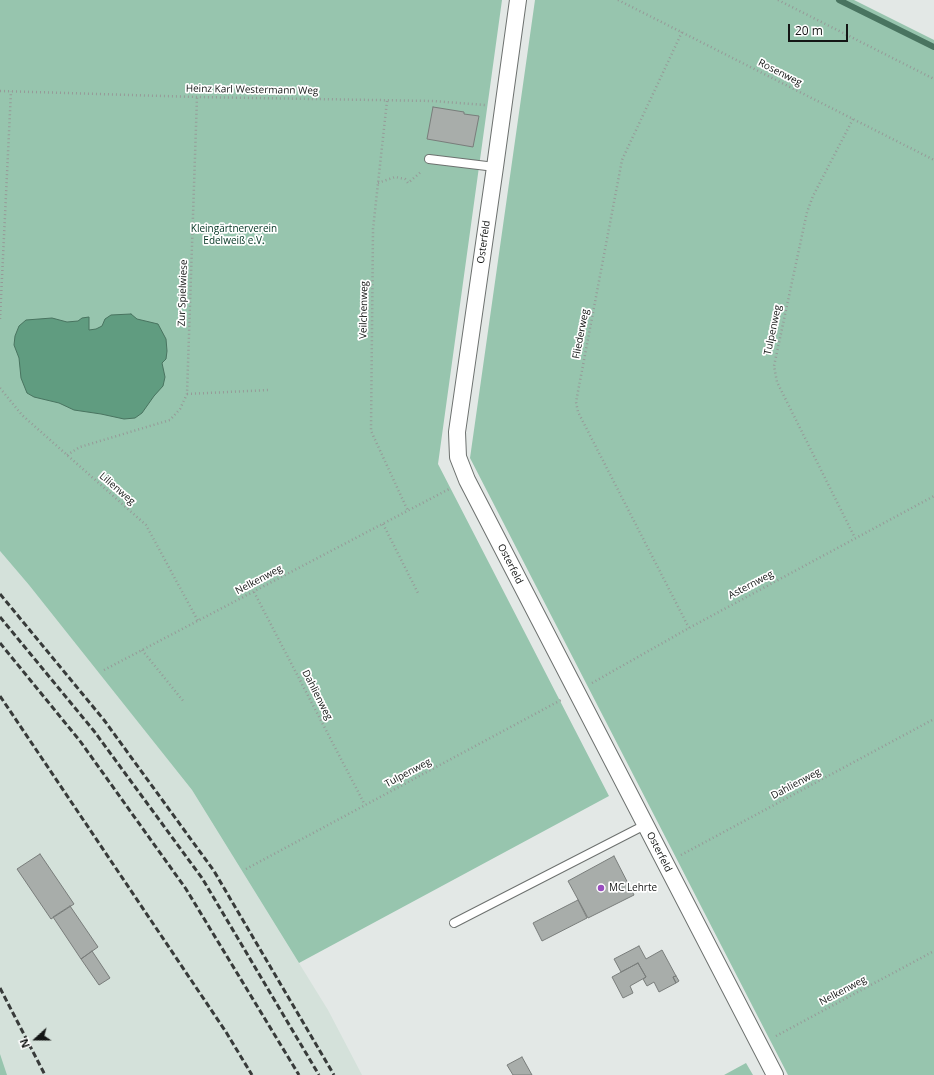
<!DOCTYPE html>
<html>
<head>
<meta charset="utf-8">
<style>
  body { margin:0 }
  #map { position:relative; width:934px; height:1075px; overflow:hidden; background:#e3e8e6; font-family:"Open Sans",sans-serif }
  canvas { display:block }
  .north { position:absolute; left:16px; top:1019px; width:40px; height:40px; -webkit-text-stroke:3px #fff; paint-order:stroke; rotate:249deg; font-size:11px; font-weight:700; line-height:16px; text-align:center; color:#141615 }
  .north::after { content:''; display:block; margin:auto; width:14px; height:18px; background:#141615; clip-path:polygon(50% 0,100% 100%,50% 72%,0 100%) }
  .scale { position:absolute; left:788px; top:24px; width:60px; height:18px; box-sizing:border-box; border:2px solid #141615; border-top:0; padding-left:5px; font-size:12px; line-height:14px; white-space:nowrap; color:#141615; -webkit-text-stroke:3px #fff; paint-order:stroke }
</style>
</head>
<body>
<div id="map">
<canvas width="934" height="1075"></canvas>
<div class="north">N</div>
<div class="scale">20 m</div>
</div>
<script>
const context = document.querySelector('canvas').getContext('2d');
context.lineJoin = 'round';
function fill(path, color) { context.fillStyle = color; context.fill(path, 'evenodd'); }
const toPath = rows => new Path2D(rows.map(r => 'M' + r).join(''));
function trace(path, color, width, dash) { context.strokeStyle = color; context.lineWidth = width; context.lineCap = dash ? 'butt' : 'round'; context.setLineDash(dash || []); context.stroke(path); }
function drawText(font, color, halo, rows, align = 'center') {
  context.font = font + ' "Open Sans",sans-serif'; context.lineWidth = 3.5; context.setLineDash([]); context.textBaseline = 'middle'; context.strokeStyle = halo; context.fillStyle = color; for (const [text, x, y, turn = 0] of rows) {
    context.save(); context.translate(x, y); context.rotate((+turn || 0) * Math.PI / 180); context.textAlign = isNaN(turn) ? turn : align; if (halo) context.strokeText(text, 0, 0); context.fillText(text, 0, 0); context.restore();
  }
}
const built = toPath([
  [0,551,29,585,192,790,328,1010,362,1075,0,1075]
]);
const green = toPath([
  [0,0,502,0,438,464,609,796,299,963,192,790,29,585,0,551],
  [535,0,854,0,934,40,934,1075,788,1075,470,458],
  [0,1054,7,1075,0,1075],
  [746,1063,753,1075,724,1075]
]);
const water = toPath([
  [131,314,137,319,158,324,166,339,167,351,166,359,162,363,165,377,163,386,154,396,142,413,135,418,124,419,101,414,74,410,59,403,34,397,27,393,21,378,19,358,14,345,15,336,19,326,26,320,52,318,67,322,78,321,82,318,89,317,89,330,96,329,102,326,105,319,111,315,131,314]
]);
const stream = toPath([
  [839,0,934,47]
]);
const building = toPath([
  [433,107,464,112,464,114,479,116,473,147,427,139,433,107],
  [40,854,74,904,51,919,17,869,40,854],
  [614,856,634,895,588,918,568,881,614,856],
  [578,900,587,918,542,941,533,923,578,900],
  [70,906,98,947,81,959,53,917,70,906],
  [639,946,646,959,662,950,676,976,673,977,676,983,659,992,654,982,647,986,643,979,646,977,638,963,621,972,614,959,639,946],
  [92,951,110,978,99,985,81,959,92,951],
  [638,963,646,977,630,986,633,993,623,998,612,977,638,963],
  [676,976,679,981,676,983,673,977,676,976],
  [522,1057,532,1075,513,1075,507,1065,522,1057]
]);
const path = toPath([
  [618,0,934,160],
  [778,0,934,79],
  [682,32,622,160,576,402,578,412,689,628],
  [0,91,197,97,433,101,485,105],
  [387,101,373,229,371,431,408,511],
  [853,119,813,196,807,212,774,366,777,382,855,538],
  [378,183,395,177,405,179,408,183,422,171],
  [0,319,11,91],
  [0,388,22,415,146,525,198,621],
  [187,394,269,390],
  [67,455,80,447,170,420,180,409,187,394,197,97],
  [383,524,418,593],
  [254,592,365,805],
  [142,650,184,702],
  [104,670,451,488],
  [592,683,689,628,934,496],
  [681,855,934,719],
  [246,869,561,700],
  [776,1036,934,951]
]);
const service = toPath([
  [429,159,495,167],
  [454,923,645,825]
]);
const minor = toPath([
  [518,0,495,167,457,432,458,457,467,480,775,1075]
]);
const rail = toPath([
  [0,594,104,720,214,871,334,1075],
  [0,617,94,731,202,878,319,1075],
  [0,643,80,741,186,889,299,1075],
  [0,696,226,1032,252,1075],
  [0,988,45,1075]
]);
const markers = [
  [601,888,4,"#994dbf"]
];
const streetNames = [
  ["Rosenweg",780,73,27],
  ["Heinz Karl Westermann Weg",252,90,1],
  ["Osterfeld",484,242,-82],
  ["Zur Spielwiese",183,293,-88],
  ["Veilchenweg",364,310,-89],
  ["Tulpenweg",773,330,-78],
  ["Fliederweg",581,334,-79],
  ["Lilienweg",117,489,41],
  ["Osterfeld",510,564,63],
  ["Nelkenweg",259,580,-28],
  ["Asternweg",751,585,-28],
  ["Dahlienweg",317,695,63],
  ["Tulpenweg",408,773,-28],
  ["Dahlienweg",796,784,-28],
  ["Osterfeld",659,852,63],
  ["Nelkenweg",843,991,-28]
];
const parkNames = [
  ["Kleingärtnerverein",234,229],
  ["Edelweiß e.V.",234,241]
];
const poiNames = [
  ["MC Lehrte",609,888]
];
fill(built, '#d4e1da');
fill(green, '#97c5ae');
fill(water, '#609c80');
trace(water, '#497460', 1);
trace(stream, '#497460', 6);
fill(building, '#a8adaa');
trace(building, '#797d7b', 1);
trace(service, '#6d716f', 10);
trace(minor, '#6d716f', 18);
trace(path, '#969a98', 2.5, [1, 3]);
trace(service, '#fff', 8);
trace(minor, '#fff', 16);
trace(rail, '#383b3a', 3, [6, 3]);
for (const [x, y, r, color] of markers) { const dot = new Path2D(); dot.arc(x, y, r, 0, 2 * Math.PI); context.fillStyle = color; context.fill(dot); trace(dot, '#fff', 1.5); }
drawText('10px', '#141615', '#fff', streetNames);
drawText('10px', '#003421', '#fff', parkNames);
drawText('10px', '#141615', '#fff', poiNames, 'left');
</script>
</body>
</html>
